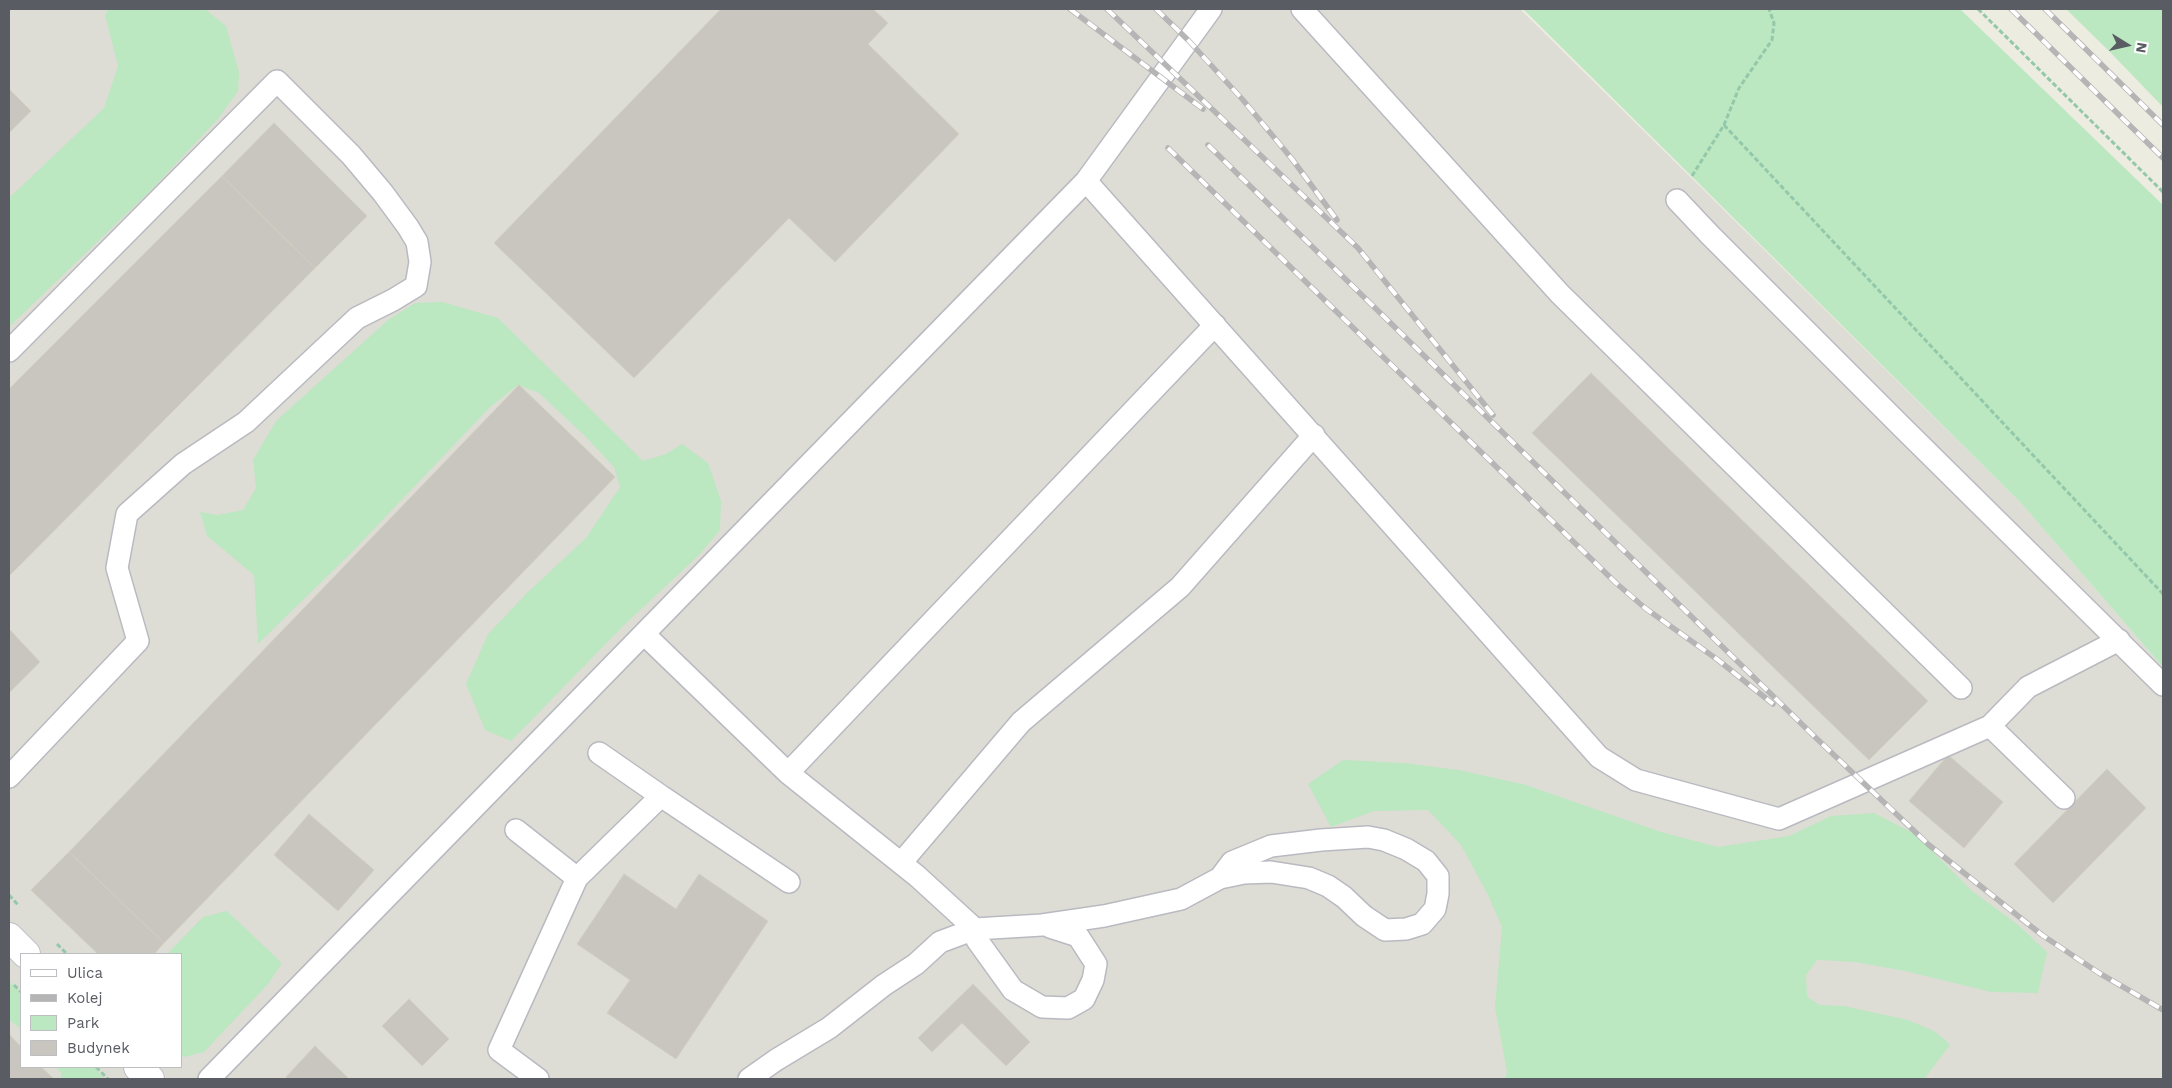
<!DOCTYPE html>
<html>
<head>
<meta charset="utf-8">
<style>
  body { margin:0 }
  #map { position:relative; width:2172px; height:1088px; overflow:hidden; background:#edece1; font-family:"Work Sans",sans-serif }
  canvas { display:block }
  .frame { position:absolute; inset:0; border:10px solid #595c63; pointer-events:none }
  .legend { position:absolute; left:20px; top:953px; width:162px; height:115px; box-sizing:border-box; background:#fff; border:1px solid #bdbec1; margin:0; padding:6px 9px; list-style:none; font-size:15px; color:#595c63 }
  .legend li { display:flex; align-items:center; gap:10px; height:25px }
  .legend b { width:25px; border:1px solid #bdbec1 }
  .north { position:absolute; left:2102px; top:20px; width:50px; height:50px; -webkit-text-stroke:4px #fff; paint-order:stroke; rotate:100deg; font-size:14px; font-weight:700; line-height:20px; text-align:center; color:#595c63 }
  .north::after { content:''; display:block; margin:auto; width:18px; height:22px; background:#595c63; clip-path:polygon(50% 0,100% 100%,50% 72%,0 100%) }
</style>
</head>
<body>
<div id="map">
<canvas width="2172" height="1088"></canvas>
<div class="frame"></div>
<ul class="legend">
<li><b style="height:6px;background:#fff"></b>Ulica</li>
<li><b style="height:6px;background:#b5b5b6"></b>Kolej</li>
<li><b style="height:14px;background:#bbe7c1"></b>Park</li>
<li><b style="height:14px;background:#c8c6be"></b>Budynek</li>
</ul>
<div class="north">N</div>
</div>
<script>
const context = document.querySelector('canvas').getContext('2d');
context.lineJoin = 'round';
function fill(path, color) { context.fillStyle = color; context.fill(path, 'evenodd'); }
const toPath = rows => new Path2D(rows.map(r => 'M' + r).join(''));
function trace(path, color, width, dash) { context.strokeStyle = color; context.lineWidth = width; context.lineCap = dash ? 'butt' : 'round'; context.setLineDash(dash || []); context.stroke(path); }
const industrial = toPath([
  [9,9,1520,9,2020,502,2163,667,2163,1079,9,1079],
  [21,954,181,954,181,1067,21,1067]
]);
const green = toPath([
  [108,9,205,9,226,26,239,72,238,91,218,119,150,191,9,327,9,198,104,108,118,66,105,15],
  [1523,9,1960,9,2163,205,2163,667,2020,502],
  [2066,9,2163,9,2163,107,2109,51],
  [442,302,498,318,643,461,666,454,682,444,708,463,721,501,720,530,698,556,623,626,511,741,485,730,466,684,488,634,527,593,586,538,620,487,614,467,584,435,539,393,518,385,490,407,352,552,258,644,254,575,207,536,200,512,217,515,243,510,256,488,253,460,276,421,388,320,415,303],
  [1343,760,1404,763,1459,770,1526,785,1661,832,1718,847,1789,836,1831,816,1874,813,1915,834,1972,891,2017,924,2047,952,2038,993,1991,992,1905,971,1855,962,1817,960,1806,975,1807,997,1820,1005,1844,1006,1908,1020,1934,1031,1943,1038,1950,1045,1924,1079,1505,1079,1507,1072,1495,1007,1502,927,1488,895,1461,845,1428,810,1374,811,1331,827,1308,784],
  [227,911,282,963,268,984,204,1052,184,1057,181,1056,181,954,167,954,203,917],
  [9,981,21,993,21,1029,9,1020],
  [57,1067,94,1067,104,1079,61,1079,61,1073]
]);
const building = toPath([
  [721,9,873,9,888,23,868,44,959,134,835,262,789,218,634,378,494,243,721,9],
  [9,89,31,111,9,133,9,89],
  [274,123,367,216,315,268,222,176,274,123],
  [222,176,315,268,9,576,9,389,222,176],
  [1591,373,1928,701,1869,760,1532,433,1591,373],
  [519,385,615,477,164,943,69,852,519,385],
  [9,629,40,662,9,693,9,629],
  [1948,755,2003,802,1964,848,1909,801,1948,755],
  [2107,769,2146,808,2053,903,2014,864,2107,769],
  [309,814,374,870,338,911,274,855,309,814],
  [69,852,164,943,154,954,98,954,31,890,69,852],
  [624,874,676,909,699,874,768,921,676,1059,607,1013,630,980,577,944,624,874],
  [973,984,1030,1042,1006,1066,962,1023,932,1052,918,1038,973,984],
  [409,999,449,1039,422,1066,382,1026,409,999],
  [9,1034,21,1047,21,1067,41,1067,54,1079,9,1079,9,1034],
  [315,1046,349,1079,288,1079,286,1077,315,1046]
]);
const path = toPath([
  [1978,9,2163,192],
  [1724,125,2163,594],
  [1692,176,1724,125,1739,88,1772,40,1774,23,1769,9],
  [9,895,19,906],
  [57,944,67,954],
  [14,985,21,992],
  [96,1067,108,1079]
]);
const lane = toPath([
  [1302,9,1560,294,1961,688],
  [1086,181,1211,9],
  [1677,200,1710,235,1902,427,2163,685],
  [9,351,277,81,351,155,383,193,408,227,417,242,420,262,416,286,393,300,357,318,246,422,183,464,127,514,117,568,138,641,9,777],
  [644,634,788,773,1215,325],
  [1990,726,2064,798],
  [599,753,661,796],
  [788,773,917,876,975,929,1042,925,1104,916,1181,899,1220,878,1244,873,1271,872,1309,878,1328,886,1344,897,1364,916,1385,930,1406,929,1422,924,1435,909,1438,894,1438,876,1426,861,1406,849,1384,840,1368,837,1321,840,1271,846,1232,862,1220,878],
  [516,830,577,878,499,1050,538,1079],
  [901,863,1021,722,1180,587,1314,435],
  [577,878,661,796,789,882],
  [209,1079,1086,181,1599,757,1636,780,1779,819,1990,726,2028,687,2119,640],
  [749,1079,776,1060,829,1028,884,985,916,964,940,942,975,929,977,940,1013,990,1042,1007,1068,1008,1084,999,1093,980,1096,964,1078,936,1050,927]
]);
const secondary = toPath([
  [9,937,26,954],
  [138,1067,150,1079]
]);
const rail = toPath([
  [1070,9,1203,109],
  [1107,9,1358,248,1493,415],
  [1156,9,1189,41,1243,100,1292,159,1337,220],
  [2011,9,2163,158],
  [2045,9,2163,125],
  [1208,145,1815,737,1929,845,2042,935,2099,973,2163,1010],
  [1168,148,1616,583,1645,608,1718,660,1773,704]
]);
fill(industrial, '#deddd5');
fill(green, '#bbe7c1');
fill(building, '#c8c6be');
trace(building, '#d2cfbf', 1);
trace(lane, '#b9bac1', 24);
trace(secondary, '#babcc4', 30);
trace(path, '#94c8aa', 3, [5, 2.5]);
trace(lane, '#fff', 21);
trace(secondary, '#fff', 28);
trace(rail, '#b5b5b6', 5.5);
trace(rail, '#fff', 4, [11]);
</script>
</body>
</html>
